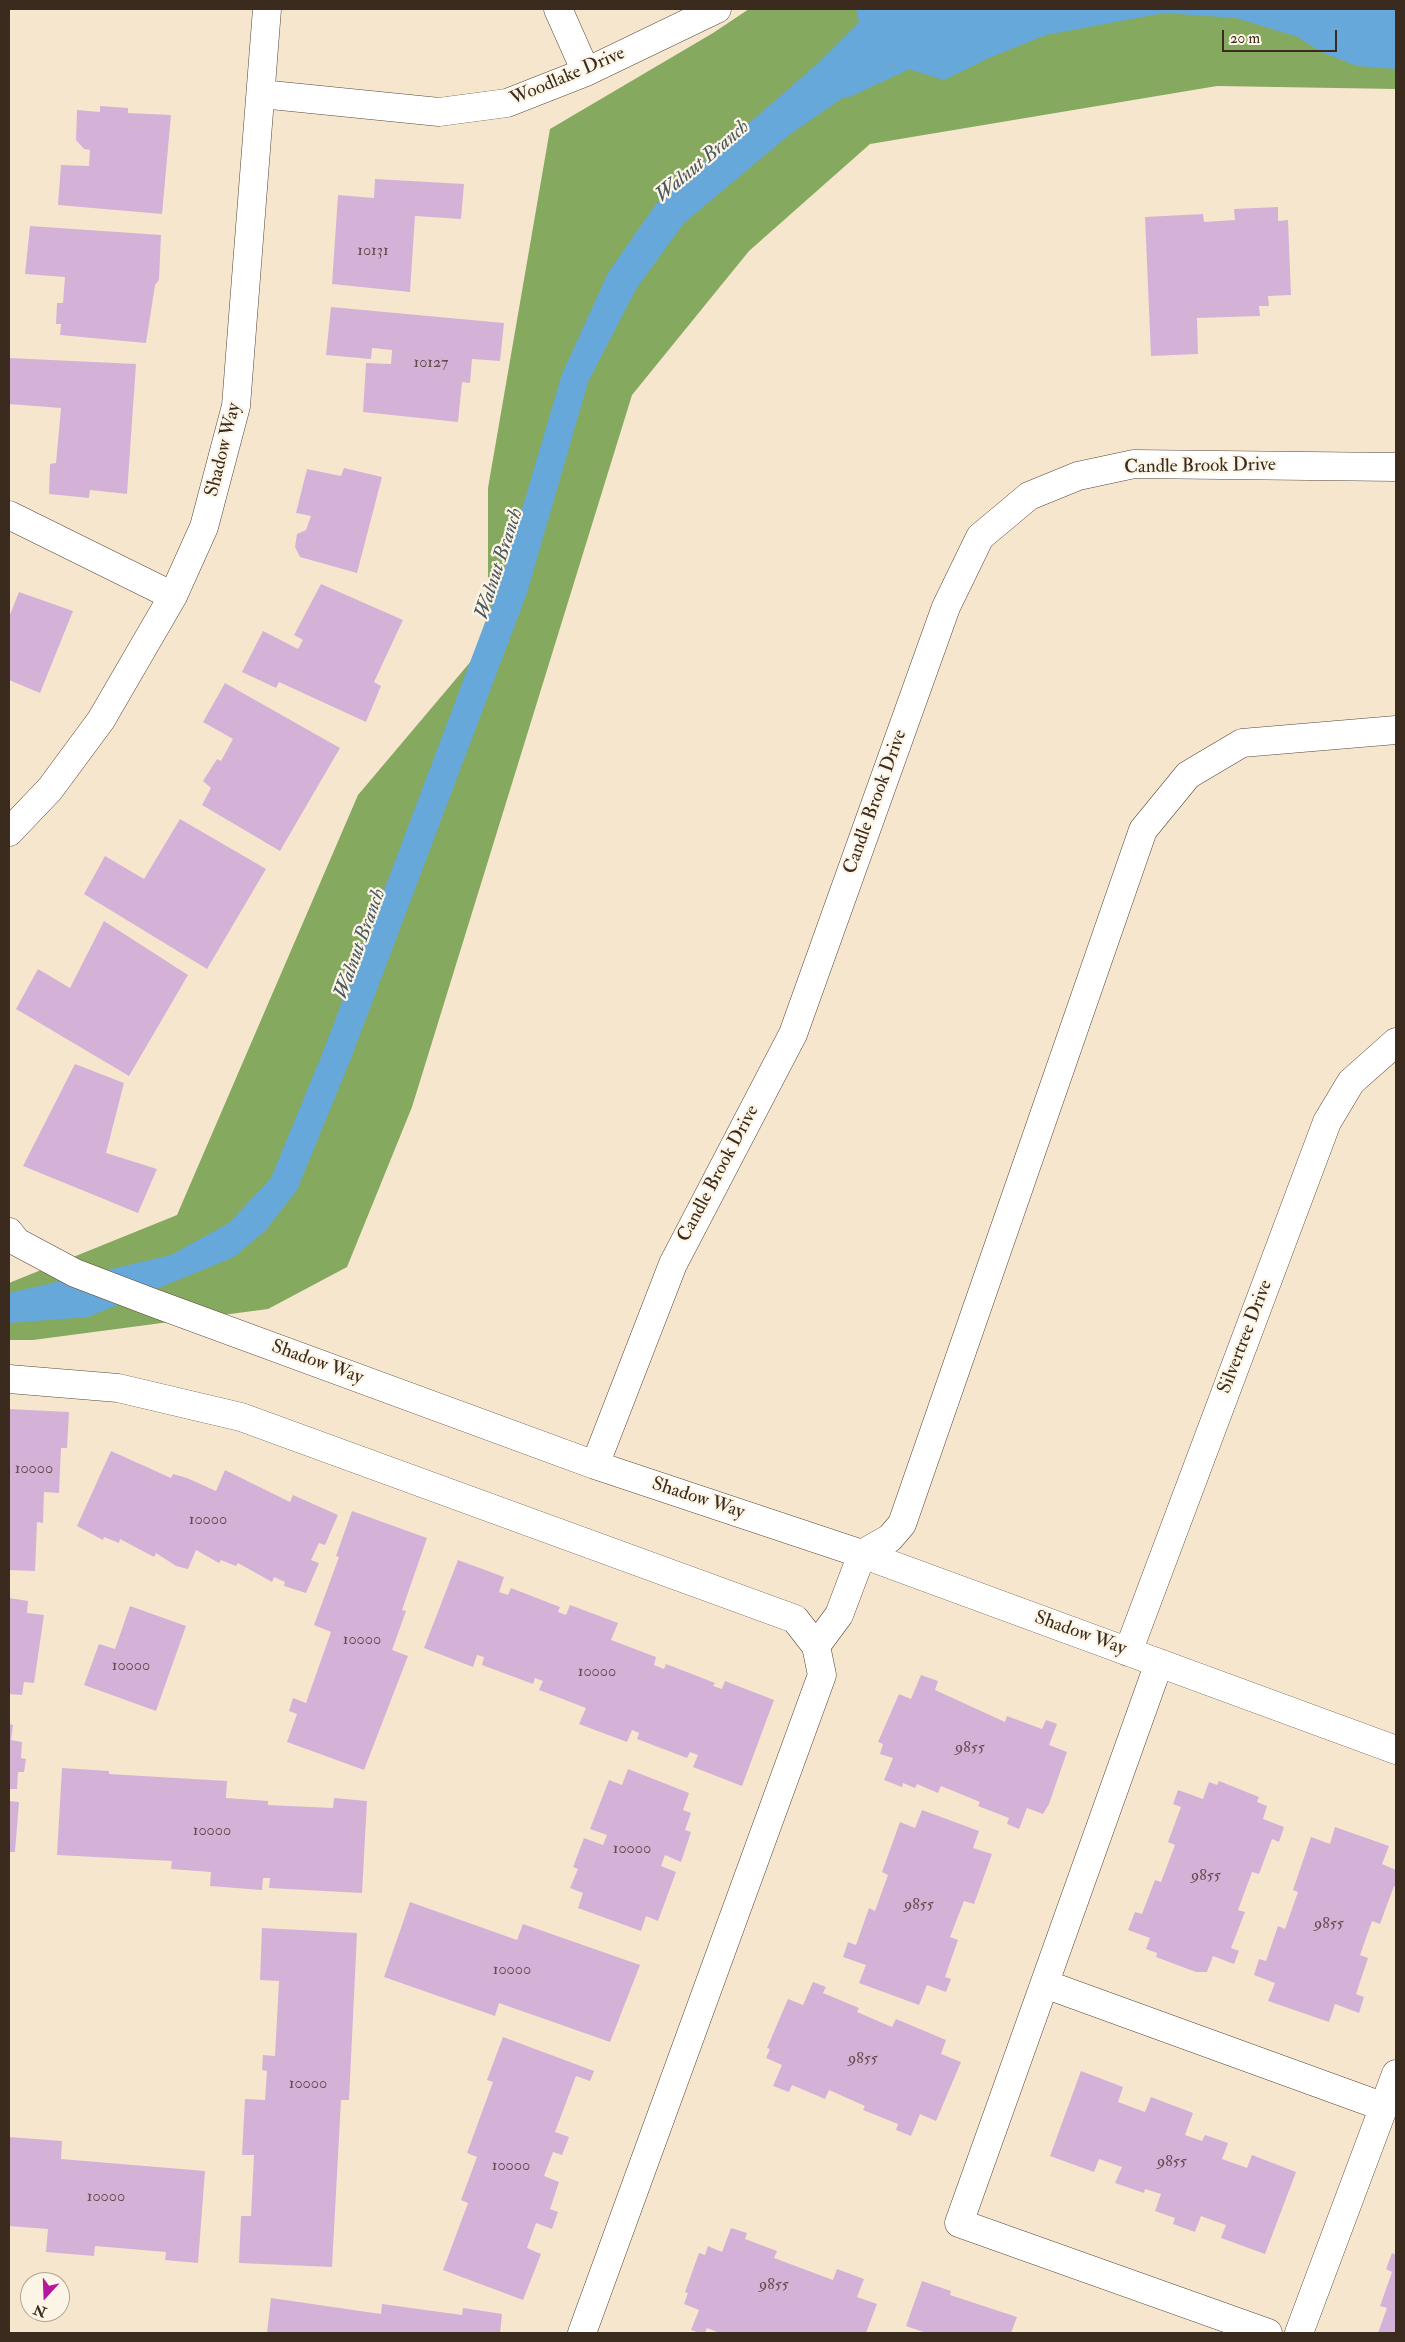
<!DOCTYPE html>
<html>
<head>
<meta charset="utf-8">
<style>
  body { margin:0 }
  #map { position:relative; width:1405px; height:2342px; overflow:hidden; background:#f7e6ce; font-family:"IM FELL Double Pica",serif }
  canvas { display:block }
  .frame { position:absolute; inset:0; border:10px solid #3b2a1e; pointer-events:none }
  .north { position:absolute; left:20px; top:2272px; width:50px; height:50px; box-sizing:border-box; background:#fcf5e5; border:1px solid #afa495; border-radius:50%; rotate:200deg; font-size:14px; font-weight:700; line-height:20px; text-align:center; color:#3b2a1e }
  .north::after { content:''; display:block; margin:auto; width:18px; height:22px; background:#b5179e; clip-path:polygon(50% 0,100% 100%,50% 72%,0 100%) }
  .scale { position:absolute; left:1222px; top:30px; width:115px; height:22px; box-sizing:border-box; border:2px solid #3b2a1e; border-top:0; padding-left:6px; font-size:15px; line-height:18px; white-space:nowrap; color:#3b2a1e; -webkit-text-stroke:4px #fcf5e5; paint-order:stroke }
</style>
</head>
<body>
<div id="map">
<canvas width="1405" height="2342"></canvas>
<div class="frame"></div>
<div class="north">N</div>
<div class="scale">20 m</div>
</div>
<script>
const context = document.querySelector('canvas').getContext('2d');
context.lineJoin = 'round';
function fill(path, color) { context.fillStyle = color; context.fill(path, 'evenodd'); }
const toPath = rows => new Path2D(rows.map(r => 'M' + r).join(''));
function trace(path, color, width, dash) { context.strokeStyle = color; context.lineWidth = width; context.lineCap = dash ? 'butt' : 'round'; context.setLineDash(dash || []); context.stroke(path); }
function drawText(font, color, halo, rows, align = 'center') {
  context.font = font + ' "IM FELL Double Pica",serif'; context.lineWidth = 4.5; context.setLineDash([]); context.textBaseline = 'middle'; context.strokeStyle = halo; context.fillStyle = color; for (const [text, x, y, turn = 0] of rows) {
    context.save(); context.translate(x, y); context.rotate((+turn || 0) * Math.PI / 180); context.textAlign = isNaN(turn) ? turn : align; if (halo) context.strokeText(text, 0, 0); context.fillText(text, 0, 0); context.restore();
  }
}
const forest = toPath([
  [749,9,1396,9,1396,89,1217,86,870,144,749,251,632,395,412,1107,347,1267,268,1309,33,1340,9,1340,9,1283,177,1215,358,795,488,641,488,488,550,129,713,33]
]);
const water = toPath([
  [856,9,1396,9,1396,69,1357,66,1321,52,1298,37,1236,18,1164,13,1046,35,989,58,944,80,892,64,789,135,684,223,636,289,588,382,527,593,350,1061,297,1190,266,1230,234,1257,88,1317,9,1323,9,1293,171,1255,229,1223,271,1178,323,1052,501,580,562,374,608,273,656,204,816,65,859,22]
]);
const stream = toPath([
  [847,92,914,61]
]);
const building = toPath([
  [100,106,128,108,128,113,171,115,162,214,58,205,61,165,89,166,90,150,84,149,76,140,77,110,100,112],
  [375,179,464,184,461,219,415,216,410,292,332,284,338,195,374,198],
  [1278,207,1278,221,1288,220,1291,295,1268,296,1269,306,1259,306,1260,316,1197,318,1198,354,1151,356,1145,217,1203,214,1204,222,1235,220,1234,209],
  [30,226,161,235,159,280,155,285,146,343,60,335,61,324,56,324,57,303,63,303,65,277,25,274],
  [331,307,504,323,500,361,472,359,470,383,462,382,458,422,363,412,366,363,391,364,392,350,372,348,371,359,326,355],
  [9,358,136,364,127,494,90,490,89,498,49,494,50,464,56,463,61,408,9,404],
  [344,468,382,477,357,573,300,557,295,547,297,534,306,530,311,516,296,513,307,469,341,476],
  [321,584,403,620,374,682,381,686,366,722,279,682,276,688,242,672,263,631,298,649,303,640,294,635],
  [19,592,73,611,40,693,9,680,9,617],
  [225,683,340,748,280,851,202,805,211,788,203,781,217,759,221,761,233,739,203,722],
  [180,819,266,869,207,969,84,894,105,856,144,879],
  [104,921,188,975,129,1076,16,1009,38,969,70,988],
  [75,1064,124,1083,106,1153,157,1169,138,1213,23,1166],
  [9,1409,69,1412,67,1448,61,1448,59,1493,44,1492,43,1523,37,1522,35,1571,9,1570],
  [111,1451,171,1478,173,1474,187,1478,216,1491,225,1470,290,1502,293,1495,338,1515,325,1545,319,1543,311,1560,319,1563,306,1593,284,1586,285,1582,274,1577,272,1582,238,1563,236,1566,221,1560,219,1563,196,1550,188,1569,176,1566,156,1553,154,1557,120,1539,119,1543,104,1537,103,1540,77,1526],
  [352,1511,427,1538,402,1610,406,1611,392,1650,408,1656,364,1770,287,1742,297,1714,289,1711,293,1698,306,1703,331,1632,314,1625,339,1557,336,1556],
  [458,1560,504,1577,499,1592,508,1595,511,1588,560,1607,558,1612,566,1615,570,1605,618,1623,611,1640,656,1657,654,1665,664,1669,666,1664,715,1683,713,1686,722,1689,725,1681,774,1700,742,1786,693,1767,698,1755,690,1752,687,1758,637,1739,639,1733,632,1730,627,1742,579,1724,586,1708,539,1690,543,1681,535,1678,533,1684,482,1665,484,1657,477,1655,473,1667,424,1648],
  [9,1598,28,1601,27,1613,44,1615,34,1683,24,1682,22,1695,9,1694],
  [130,1606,186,1626,156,1711,84,1685,99,1644,115,1649],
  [921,1675,938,1681,935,1690,1005,1722,1007,1716,1042,1729,1046,1720,1057,1724,1049,1745,1067,1752,1049,1804,1043,1814,1027,1808,1019,1829,1007,1824,1009,1818,978,1806,980,1802,941,1786,938,1793,917,1784,915,1788,903,1783,902,1787,884,1780,893,1758,880,1754,883,1744,878,1742,899,1694,911,1699],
  [9,1724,13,1725,11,1740,22,1742,21,1758,26,1759,24,1772,18,1772,17,1789,9,1789],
  [62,1768,109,1771,109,1774,227,1781,226,1798,268,1801,268,1805,333,1808,334,1798,367,1801,362,1893,269,1888,270,1878,263,1878,262,1890,210,1886,211,1872,171,1869,172,1861,57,1855],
  [628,1769,689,1793,683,1810,691,1813,685,1830,691,1832,681,1862,665,1855,661,1866,676,1872,658,1921,646,1916,641,1931,578,1908,583,1893,570,1888,578,1869,573,1867,584,1838,603,1845,607,1835,590,1829,609,1780,622,1785],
  [1219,1781,1259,1797,1257,1802,1267,1806,1263,1819,1284,1827,1279,1842,1272,1839,1259,1874,1252,1872,1238,1910,1245,1912,1231,1948,1239,1951,1234,1964,1213,1956,1207,1972,1196,1972,1156,1957,1157,1953,1146,1949,1150,1938,1128,1930,1135,1912,1142,1914,1155,1880,1161,1882,1175,1845,1168,1842,1181,1807,1173,1804,1178,1790,1203,1799,1209,1782,1217,1785],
  [9,1801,19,1802,15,1852,9,1852],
  [922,1810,979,1831,973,1848,992,1854,974,1904,964,1901,950,1937,958,1940,945,1977,951,1979,946,1992,927,1985,919,2005,859,1983,866,1965,843,1957,848,1942,856,1945,869,1908,875,1911,888,1875,882,1872,900,1822,915,1828],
  [1335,1827,1389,1846,1382,1864,1396,1870,1396,1887,1394,1886,1380,1924,1372,1921,1360,1955,1368,1958,1356,1994,1364,1997,1359,2013,1335,2004,1329,2022,1268,2001,1275,1983,1254,1975,1259,1959,1266,1961,1278,1926,1285,1929,1298,1892,1293,1890,1311,1837,1330,1844],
  [410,1902,517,1940,523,1924,640,1965,610,2042,499,2003,495,2016,384,1977],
  [262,1928,357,1933,349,2100,341,2100,332,2267,239,2263,241,2216,251,2216,254,2155,242,2155,245,2099,265,2100,267,2071,262,2070,263,2055,275,2056,279,1981,260,1980],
  [813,1982,826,1987,823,1993,859,2008,857,2012,892,2027,896,2019,946,2040,941,2054,961,2062,936,2121,920,2114,911,2136,896,2130,898,2124,863,2110,865,2106,829,2090,825,2099,792,2085,789,2092,773,2086,782,2065,766,2058,770,2049,767,2048,788,1999,803,2005],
  [503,2037,594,2071,590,2081,576,2076,555,2132,569,2137,562,2155,553,2152,544,2176,559,2182,550,2209,558,2212,552,2229,536,2223,527,2248,541,2254,523,2300,443,2270,468,2203,461,2200,477,2157,467,2153,493,2082,487,2080],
  [1081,2071,1123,2087,1118,2102,1145,2112,1151,2097,1193,2113,1185,2135,1202,2141,1205,2135,1228,2143,1222,2159,1247,2168,1252,2155,1296,2172,1265,2254,1221,2238,1226,2225,1201,2216,1195,2232,1173,2224,1175,2218,1155,2211,1161,2194,1145,2189,1144,2193,1115,2183,1122,2167,1099,2159,1094,2172,1050,2156],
  [9,2137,62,2141,61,2159,205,2171,198,2263,165,2260,166,2252,95,2246,94,2256,46,2252,48,2229,9,2226],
  [731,2228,747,2233,745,2239,777,2251,774,2258,833,2280,837,2269,864,2279,857,2297,877,2304,866,2333,720,2333,707,2328,705,2333,700,2333,691,2330,699,2310,684,2304,688,2293,685,2292,699,2253,705,2255,708,2246,722,2252],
  [1392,2253,1396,2255,1396,2333,1378,2333,1387,2308,1380,2306,1392,2272,1386,2269],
  [922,2281,951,2291,950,2295,1017,2317,1011,2333,926,2333,906,2326],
  [271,2298,381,2314,382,2304,462,2315,463,2308,502,2314,500,2333,267,2333]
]);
const minor = toPath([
  [558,9,586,72],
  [261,94,439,112,507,103,586,72,717,9],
  [9,515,173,596],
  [9,832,50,789,101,720,173,596,204,527,236,406,267,9],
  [9,1232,17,1242,75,1273,151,1302,595,1465,862,1554,1396,1750],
  [9,1379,118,1388,241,1417,795,1619,816,1646,822,1675,582,2333],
  [595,1465,673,1264,793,1034,946,607,980,537,1029,496,1078,476,1134,464,1396,467],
  [816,1646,839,1615,862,1554,890,1538,902,1524,1143,830,1188,775,1242,743,1396,730],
  [1128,1652,1327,1122,1351,1082,1396,1042],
  [1159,1663,959,2223,1268,2333],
  [1045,1984,1384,2107],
  [1299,2333,1396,2074]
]);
const numberNames = [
  ["10131",373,252],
  ["10127",431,364],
  ["10000",34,1470],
  ["10000",208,1521],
  ["10000",362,1641],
  ["10000",131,1667],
  ["10000",597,1673],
  ["9855",970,1749],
  ["10000",212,1832],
  ["10000",632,1850],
  ["9855",1206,1877],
  ["9855",919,1906],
  ["9855",1329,1925],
  ["10000",512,1971],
  ["9855",863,2060],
  ["10000",308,2085],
  ["9855",1172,2163],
  ["10000",511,2167],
  ["10000",106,2198],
  ["9855",774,2286]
];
const streetNames = [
  ["Woodlake Drive",568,77,-23],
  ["Shadow Way",224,450,-76],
  ["Candle Brook Drive",1200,467,-1],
  ["Candle Brook Drive",876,802,-70],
  ["Candle Brook Drive",719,1174,-62],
  ["Silvertree Drive",1246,1337,-69],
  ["Shadow Way",317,1363,20],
  ["Shadow Way",698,1499,18],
  ["Shadow Way",1080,1634,20]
];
const waterNames = [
  ["Walnut Branch",703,162,-40],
  ["Walnut Branch",500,564,-72],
  ["Walnut Branch",361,944,-70]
];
fill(forest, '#84a95f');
fill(water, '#67a8db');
trace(stream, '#67a8db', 11);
fill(building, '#d4b2d8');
trace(minor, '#574638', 29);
trace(minor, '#fff', 28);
drawText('16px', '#614c4c', null, numberNames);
drawText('19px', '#3b2a1e', '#fcf5e5', streetNames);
drawText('italic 20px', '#4a5660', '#fcf5e5', waterNames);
</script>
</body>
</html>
